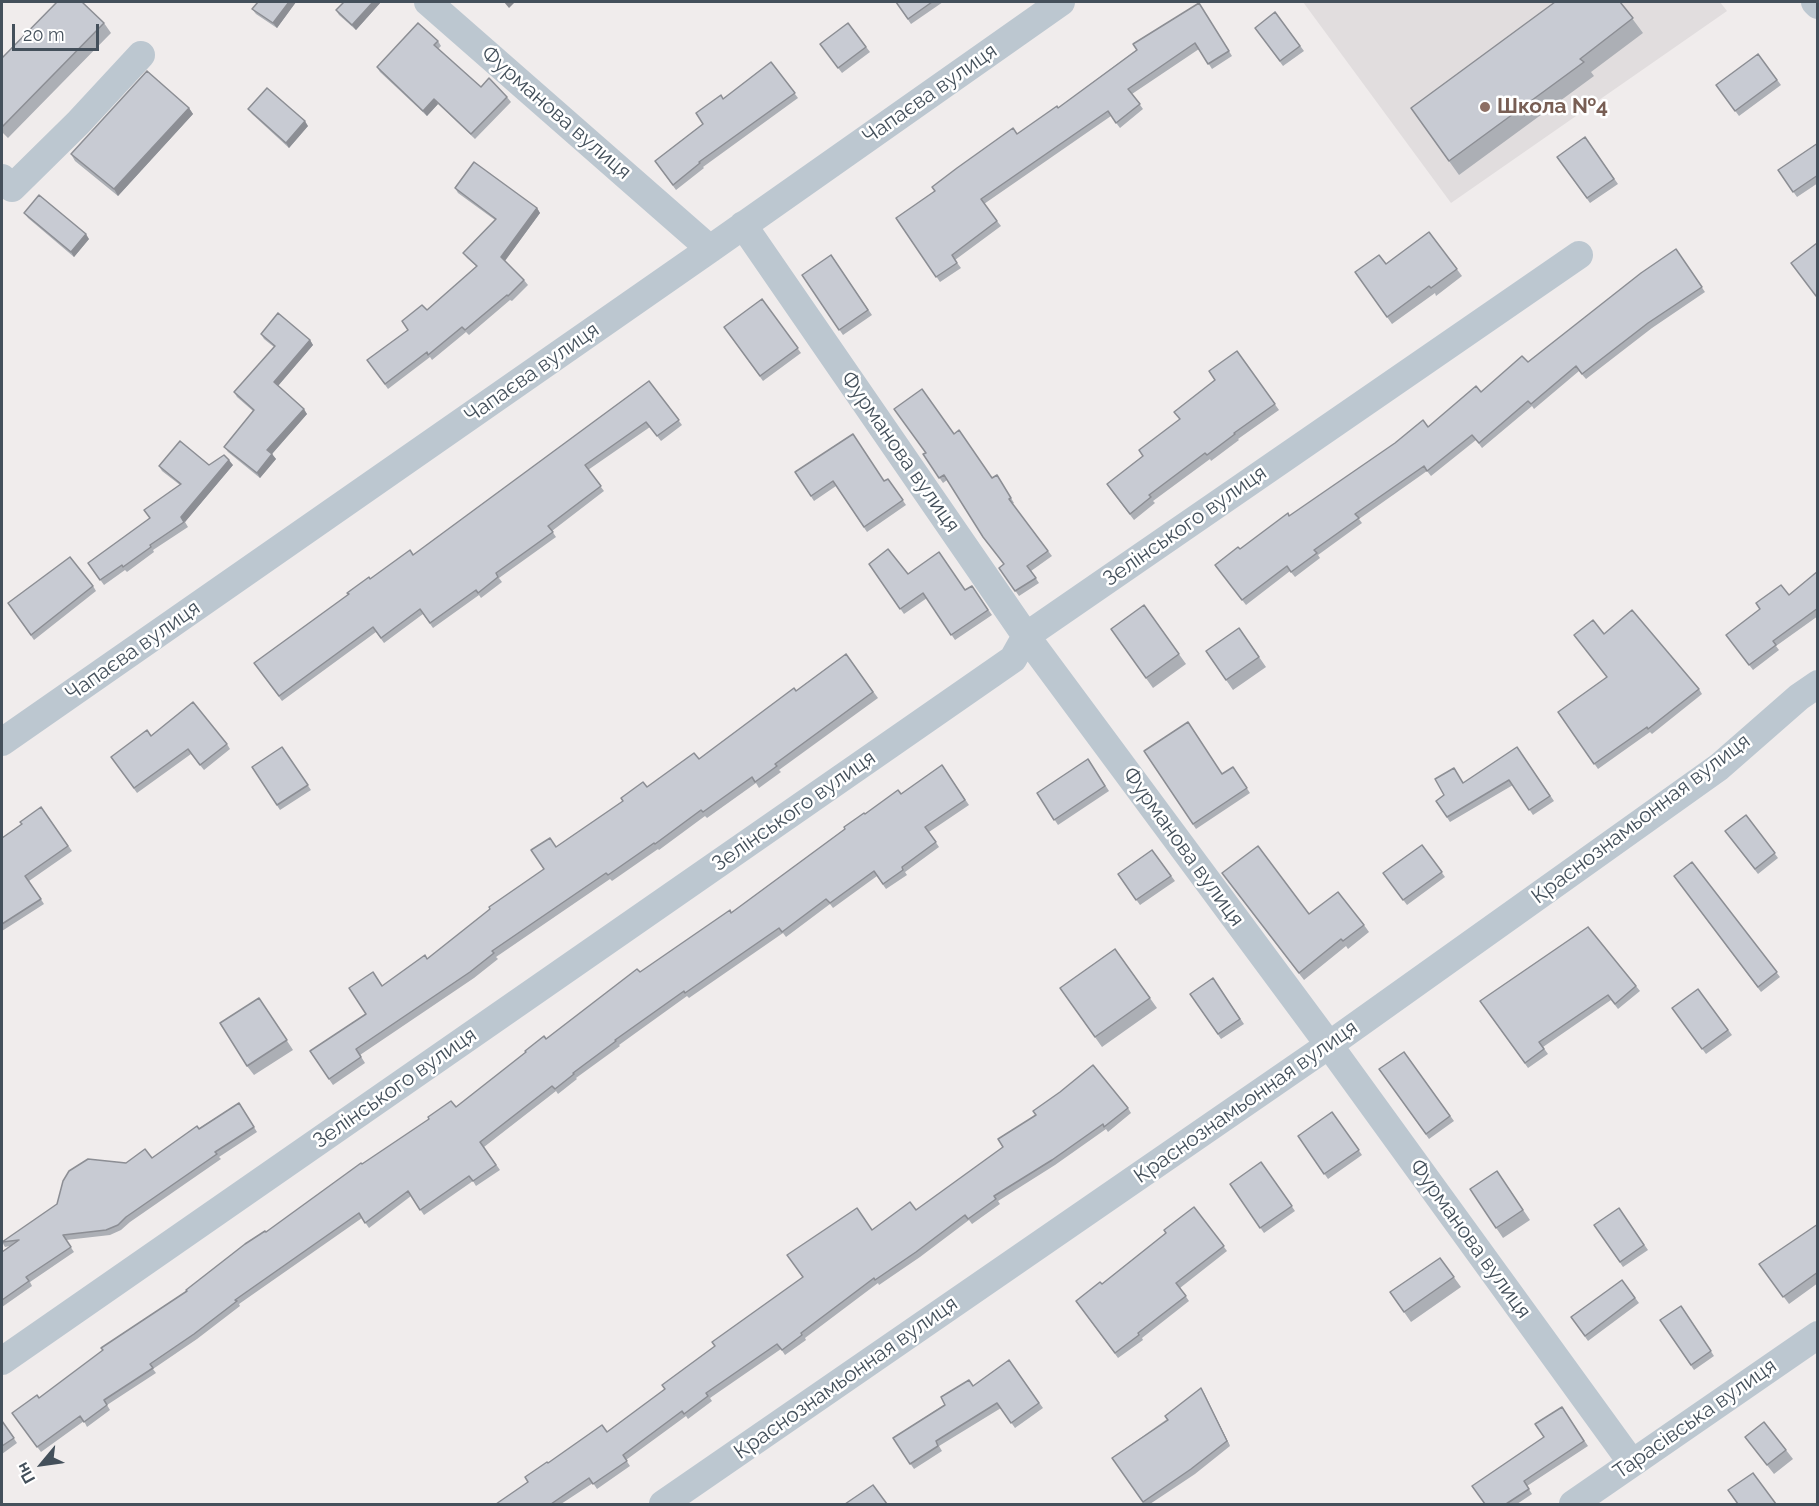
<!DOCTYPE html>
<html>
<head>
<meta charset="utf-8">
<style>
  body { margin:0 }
  #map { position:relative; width:1819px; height:1506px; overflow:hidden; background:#f0ecec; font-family:Raleway,sans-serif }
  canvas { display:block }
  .frame { position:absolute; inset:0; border:3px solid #44505b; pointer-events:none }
  .north { position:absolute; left:12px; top:1434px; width:60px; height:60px; -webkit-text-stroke:4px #fff; paint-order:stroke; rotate:241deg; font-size:16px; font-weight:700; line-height:24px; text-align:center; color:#44505b }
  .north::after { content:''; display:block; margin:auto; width:21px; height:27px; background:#44505b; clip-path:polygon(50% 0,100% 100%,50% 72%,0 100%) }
  .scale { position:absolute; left:12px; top:24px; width:87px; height:27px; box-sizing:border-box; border:3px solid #44505b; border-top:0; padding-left:8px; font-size:18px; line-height:21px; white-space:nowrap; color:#44505b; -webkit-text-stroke:4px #fff; paint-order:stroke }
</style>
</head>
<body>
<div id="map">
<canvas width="1819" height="1506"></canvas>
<div class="frame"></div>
<div class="north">Пн</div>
<div class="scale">20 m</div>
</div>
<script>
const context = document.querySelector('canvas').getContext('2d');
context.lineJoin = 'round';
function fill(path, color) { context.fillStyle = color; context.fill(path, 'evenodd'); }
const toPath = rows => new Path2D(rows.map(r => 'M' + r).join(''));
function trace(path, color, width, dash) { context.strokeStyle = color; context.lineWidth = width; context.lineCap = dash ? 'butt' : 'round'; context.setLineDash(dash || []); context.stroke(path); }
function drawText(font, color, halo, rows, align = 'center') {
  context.font = font + ' Raleway,sans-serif'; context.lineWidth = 5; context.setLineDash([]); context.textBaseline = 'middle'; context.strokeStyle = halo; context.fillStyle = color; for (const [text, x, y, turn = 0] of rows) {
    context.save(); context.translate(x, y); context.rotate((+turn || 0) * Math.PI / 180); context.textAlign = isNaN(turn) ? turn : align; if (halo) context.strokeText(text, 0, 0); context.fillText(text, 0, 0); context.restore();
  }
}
const education = toPath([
  [1303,2,1720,2,1727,11,1451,203]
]);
const minor = toPath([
  [428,2,710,249],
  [1815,2,1818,5],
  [2,178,12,188,78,123,141,55],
  [743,225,1026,636,1329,1045,1632,1463],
  [2,742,710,249,1061,2],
  [2,1361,1013,659,1026,636,1579,255],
  [663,1504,1329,1045,1719,767,1799,697,1818,684],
  [1573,1504,1818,1335]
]);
const wall = toPath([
  [258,2,296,2,277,28,256,14,252,9],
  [344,2,381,2,356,30,339,15,336,10],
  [896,2,943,2,911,24],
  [1554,2,1620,2,1643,33,1591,72,1594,76,1459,175,1411,108,1555,2],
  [1199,3,1232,56,1212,69,1199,49,1132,94,1143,109,1120,128,1111,116,984,204,1001,226,955,260,961,268,940,282,896,218,1017,134,1058,108],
  [1275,12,1304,51,1283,66,1255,28],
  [104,23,111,33,8,138,2,132,2,58],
  [848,23,870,52,842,73,820,44],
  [438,41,441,46,438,49,481,87,507,97,511,102,475,139,438,104,427,116,380,72,377,67],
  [1758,54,1781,85,1739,116,1716,85],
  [771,62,798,98,703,167,704,168,676,190,655,161,703,124,723,99],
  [189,108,193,114,118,196,75,161,71,154],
  [248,109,308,126,289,148,252,114],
  [1585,137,1618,184,1590,203,1557,157],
  [1818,143,1818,183,1797,197,1778,170],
  [455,188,537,208,540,213,505,261,524,280,528,285,512,301,510,300,469,335,466,332,432,360,430,357,388,389,367,360,408,330,427,310,477,267,467,258,463,253,495,220,458,193],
  [24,213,89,239,74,257,28,218],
  [1429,232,1462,276,1436,296,1435,293,1392,324,1355,272,1386,264],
  [1676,249,1705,292,1652,328,1586,379,1579,371,1534,409,1532,406,1482,448,1476,440,1431,476,1427,471,1359,519,1362,523,1318,555,1320,558,1295,577,1290,571,1246,605,1215,565,1528,362],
  [831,255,872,315,843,335,802,275],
  [762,299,801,353,763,381,724,327],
  [261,334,310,340,313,345,278,386,307,414,272,454,276,459,260,478,228,452,224,447,253,411,237,397,234,392,274,347,264,339],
  [1237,351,1279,410,1238,439,1239,440,1211,461,1210,459,1153,501,1155,503,1134,520,1111,490,1143,456,1180,419,1215,380],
  [649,381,682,425,661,441,650,427,588,470,604,491,552,531,556,537,499,578,502,582,481,598,479,595,433,628,423,614,384,643,376,632,282,701,254,663,370,579,413,555],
  [954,434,992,478,997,475,1014,503,1012,504,1052,556,1031,571,1039,583,1019,596,999,568,1004,564,947,480,943,483,923,454],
  [209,465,233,465,185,522,188,527,153,550,154,552,127,572,125,570,104,585,88,563,150,518,180,485,162,471,159,466],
  [795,472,884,481,888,479,906,505,867,532,836,486,814,501],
  [869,564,908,574,965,590,972,586,992,615,955,640,927,598,904,614],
  [1818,571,1818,616,1776,646,1779,650,1753,670,1726,635,1789,595],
  [93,586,96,591,34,640,8,603],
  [1144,605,1186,664,1153,688,1111,629],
  [1239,628,1266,667,1233,690,1206,651],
  [1604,634,1699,689,1702,694,1652,734,1650,732,1598,769,1558,712,1607,677],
  [846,654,878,698,779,770,781,772,759,788,756,783,707,818,705,816,659,850,658,849,612,881,610,879,496,957,498,959,474,978,360,1055,365,1063,333,1085,310,1051,366,1014,382,986,427,959,544,869,556,847,647,787,699,759,796,691],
  [151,736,227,744,230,749,204,770,191,754,137,793,111,757],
  [282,747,311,790,280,810,252,767],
  [1517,747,1554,801,1533,815,1513,785,1450,822,1436,801,1444,795,1454,768,1463,783],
  [1144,751,1222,774,1233,767,1250,793,1196,829],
  [1088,759,1109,791,1058,825,1037,793],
  [942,765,969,805,929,832,939,847,905,872,907,875,886,889,877,876,833,908,830,904,786,937,783,933,689,998,687,996,619,1045,620,1046,576,1078,577,1079,558,1094,556,1091,484,1147,500,1170,476,1186,473,1181,424,1215,411,1196,369,1228,362,1218,239,1304,240,1306,197,1339,153,1369,156,1373,107,1405,110,1410,87,1427,84,1421,41,1452,12,1413,39,1398,187,1291,266,1232,362,1164,456,1107,546,1039,640,972,731,913,865,814,901,794],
  [41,807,72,851,29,881,44,904,2,931,2,838,22,824],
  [1746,815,1778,858,1758,874,1725,831],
  [1422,845,1445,877,1407,905,1383,873],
  [1152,850,1175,881,1140,905,1118,874],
  [1692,862,1780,977,1761,992,1674,876],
  [1227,880,1309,914,1364,925,1369,932,1348,949,1346,946,1304,980],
  [1115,949,1157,1008,1102,1047,1060,988],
  [1213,978,1244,1024,1221,1039,1190,994],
  [1636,986,1640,991,1618,1009,1611,1000,1543,1047,1548,1054,1528,1068,1480,1001],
  [1698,989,1732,1035,1706,1054,1672,1008],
  [259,998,293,1050,254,1075,247,1066],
  [1404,1052,1454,1121,1429,1139,1379,1069],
  [239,1103,257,1132,219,1157,221,1159,130,1222,121,1230,110,1235,66,1240,74,1252,30,1282,32,1286,2,1307,2,1252,10,1246,5,1247,2,1242,126,1163,152,1158],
  [1128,1108,1131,1113,1108,1132,1106,1129,1055,1165,998,1201,1000,1204,972,1224,969,1220,920,1257,879,1285,878,1283,805,1338,806,1340,785,1355,781,1349,710,1398,712,1401,688,1419,686,1416,626,1460,630,1466,597,1489,593,1483,561,1504,496,1504,528,1482,548,1463,607,1432,665,1389,872,1230],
  [1332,1112,1362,1155,1328,1179,1298,1136],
  [1261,1162,1295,1211,1264,1233,1230,1184],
  [1497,1171,1530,1220,1503,1238,1470,1189],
  [1194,1207,1227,1251,1180,1288,1189,1301,1142,1338,1143,1340,1118,1358,1076,1301,1102,1284,1166,1233],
  [1619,1208,1648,1250,1623,1267,1594,1225],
  [1818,1224,1818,1283,1789,1304,1759,1264],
  [1440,1258,1461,1287,1411,1322,1390,1292],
  [1622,1280,1639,1303,1588,1341,1571,1317],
  [1681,1306,1714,1356,1694,1370,1660,1320],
  [1009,1360,1043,1408,1015,1428,1001,1408,939,1446,942,1451,914,1469,893,1438,973,1386],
  [1204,1393,1230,1446,1195,1474,1150,1504,1144,1504,1112,1458],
  [1562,1407,1588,1446,1527,1486,1532,1494,1517,1504,1485,1504,1544,1437],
  [2,1421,17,1443,2,1454],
  [1745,1437,1786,1450,1793,1459,1774,1474]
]);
const shadedWall = toPath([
  [289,2,296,2,277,28,273,23],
  [373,2,381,2,356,30,352,25],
  [504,2,515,2,509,8],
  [434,99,438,104,427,116,423,111],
  [189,108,193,114,118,196,114,189],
  [305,121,308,126,289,148,286,143],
  [537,208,540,213,504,262,501,257],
  [86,234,89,239,74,257,71,252],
  [310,340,313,345,277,387,274,382],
  [304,409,307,414,271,455,267,450],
  [272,454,276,459,260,478,257,473],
  [229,460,233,465,185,522,181,517],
  [1201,1388,1204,1393,1230,1446,1227,1441]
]);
const building = toPath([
  [57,2,82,2,104,23,2,127,2,58,57,2],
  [258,2,289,2,273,23,252,9,258,2],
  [344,2,373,2,352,25,336,10,344,2],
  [896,2,932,2,908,19,896,2],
  [1555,2,1620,2,1633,18,1580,59,1584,62,1449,161,1411,108,1555,2],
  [1199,3,1229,51,1208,64,1195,43,1128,89,1140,104,1116,123,1108,111,981,199,997,221,952,255,957,263,936,277,896,218,935,191,932,187,957,168,1013,128,1017,134,1057,106,1058,108,1137,50,1133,44,1199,3],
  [1275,12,1300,46,1280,61,1255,28,1275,12],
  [418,23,438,41,434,45,481,87,489,78,507,97,471,134,434,99,423,111,377,67,418,23],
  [848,23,866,47,838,68,820,44,848,23],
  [1758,54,1777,80,1735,111,1716,85,1758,54],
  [771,62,795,93,699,162,700,163,673,185,655,161,703,124,696,113,721,95,723,99,771,62],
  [147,71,189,108,114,189,71,154,147,71],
  [267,88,305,121,286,143,248,109,267,88],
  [1585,137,1614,179,1587,198,1557,157,1585,137],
  [1818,143,1818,175,1793,192,1778,170,1818,143],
  [474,162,537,208,501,257,524,280,508,296,507,295,465,330,462,327,428,355,427,352,385,384,367,360,408,330,402,321,422,305,427,310,477,266,463,253,496,219,455,188,474,162],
  [39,195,86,234,71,252,24,213,39,195],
  [1429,232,1457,269,1431,288,1429,286,1387,317,1355,272,1379,255,1386,264,1429,232],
  [1817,243,1818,244,1818,295,1816,296,1791,263,1817,243],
  [1676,249,1702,287,1648,323,1582,374,1576,366,1531,404,1528,401,1479,443,1472,435,1427,471,1424,466,1355,514,1359,518,1314,550,1317,553,1291,572,1287,566,1242,600,1215,565,1238,547,1240,549,1288,513,1289,516,1395,443,1423,420,1428,427,1476,386,1481,392,1522,356,1528,362,1641,273,1676,249],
  [831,255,868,310,839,330,802,275,831,255],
  [762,299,798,348,760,376,724,327,762,299],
  [278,313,310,340,274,382,304,409,267,450,272,454,257,473,224,447,254,410,234,392,275,346,261,334,278,313],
  [1237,351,1275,404,1234,433,1235,434,1207,455,1205,453,1149,495,1151,497,1130,514,1107,484,1143,456,1139,450,1180,419,1174,412,1215,380,1209,371,1237,351],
  [649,381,679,420,657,436,646,422,585,465,601,486,548,526,553,532,496,573,498,577,478,593,476,590,430,623,420,609,381,638,373,627,279,696,254,663,349,594,347,593,369,577,370,579,410,550,413,555,649,381],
  [922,389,954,434,959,430,992,478,997,475,1011,498,1009,499,1048,551,1027,566,1036,578,1015,591,999,568,1004,564,983,537,944,475,939,478,923,454,926,453,894,409,922,389],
  [853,434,884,481,888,479,903,500,864,527,833,481,811,496,795,472,853,434],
  [180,441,209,465,224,455,229,460,181,517,184,522,150,545,151,547,123,567,122,565,100,580,88,563,150,518,144,510,181,484,159,466,180,441],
  [888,549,908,574,939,552,965,590,972,586,988,610,951,635,923,593,900,609,869,564,888,549],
  [70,557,93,586,31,635,8,603,70,557],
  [1818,571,1818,608,1773,641,1776,645,1749,665,1726,635,1760,609,1756,603,1781,585,1789,595,1818,571],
  [1144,605,1179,654,1146,678,1111,629,1144,605],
  [1632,610,1699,689,1648,729,1647,727,1594,764,1558,712,1607,677,1574,635,1593,620,1604,634,1632,610],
  [1239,628,1259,657,1226,680,1206,651,1239,628],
  [846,654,873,692,775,764,777,766,755,782,752,777,703,812,701,810,655,844,654,843,608,875,606,873,492,951,494,953,470,972,356,1049,361,1057,329,1079,310,1051,366,1014,349,988,373,972,382,986,425,955,427,959,490,909,489,907,544,869,531,850,550,838,556,847,623,801,621,798,643,782,647,787,694,753,699,759,794,688,796,691,846,654],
  [193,702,227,744,200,765,188,749,134,788,111,757,147,730,151,736,193,702],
  [1188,722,1222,774,1233,767,1247,788,1193,824,1144,751,1188,722],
  [282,747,308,785,277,805,252,767,282,747],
  [1517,747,1550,796,1529,810,1509,780,1447,817,1436,801,1444,795,1435,779,1454,768,1463,783,1517,747],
  [1088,759,1105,786,1054,820,1037,793,1088,759],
  [942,765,965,800,925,827,936,842,902,867,903,870,883,884,874,871,830,903,826,899,782,932,779,928,685,993,684,991,615,1040,616,1041,573,1073,574,1074,555,1089,552,1086,480,1142,496,1165,473,1181,469,1176,420,1210,408,1191,365,1223,359,1213,235,1300,237,1301,194,1334,150,1364,153,1368,104,1400,107,1405,84,1422,80,1416,37,1447,12,1413,37,1395,39,1398,103,1350,101,1348,187,1291,186,1290,245,1244,265,1231,266,1232,361,1163,362,1164,429,1119,428,1117,451,1101,456,1107,526,1052,525,1051,544,1036,546,1039,637,969,640,972,730,910,731,913,845,829,844,827,864,813,865,814,898,790,901,794,942,765],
  [41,807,68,846,25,876,41,899,2,924,2,838,22,824,20,822,41,807],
  [1746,815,1775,853,1755,869,1725,831,1746,815],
  [1422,845,1442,872,1403,900,1383,873,1422,845],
  [1258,846,1309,914,1338,892,1364,925,1343,941,1341,939,1299,973,1222,873,1258,846],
  [1152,850,1171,876,1136,900,1118,874,1152,850],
  [1692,862,1777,972,1758,987,1674,876,1692,862],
  [1588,927,1636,986,1615,1004,1608,995,1539,1042,1544,1049,1525,1063,1480,1001,1588,927],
  [1115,949,1150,998,1095,1037,1060,988,1115,949],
  [1213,978,1240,1019,1218,1034,1190,994,1213,978],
  [1698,989,1728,1030,1702,1049,1672,1008,1698,989],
  [259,998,287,1040,247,1066,220,1023,259,998],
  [1404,1052,1450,1116,1426,1134,1379,1069,1404,1052],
  [1093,1065,1128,1108,1104,1127,1103,1124,1052,1160,994,1196,996,1199,968,1219,965,1215,916,1252,875,1280,874,1278,801,1333,802,1335,782,1350,777,1344,706,1393,708,1396,684,1414,682,1411,623,1455,627,1461,593,1484,589,1478,551,1504,496,1504,528,1482,525,1477,547,1462,548,1463,602,1425,607,1432,665,1389,662,1385,715,1346,712,1342,803,1277,787,1255,857,1208,872,1230,910,1202,916,1210,1003,1147,998,1139,1036,1115,1033,1111,1060,1092,1093,1065],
  [239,1103,254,1127,215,1152,217,1154,126,1217,118,1225,106,1230,63,1235,71,1247,26,1277,29,1281,2,1300,2,1252,19,1240,2,1242,57,1204,63,1181,69,1171,88,1159,126,1163,145,1149,152,1158,197,1126,199,1129,239,1103],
  [1332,1112,1359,1150,1324,1174,1298,1136,1332,1112],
  [1261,1162,1292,1206,1260,1228,1230,1184,1261,1162],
  [1497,1171,1523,1210,1496,1228,1470,1189,1497,1171],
  [1194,1207,1224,1246,1176,1283,1186,1296,1138,1333,1139,1335,1115,1353,1076,1301,1100,1282,1102,1284,1166,1233,1164,1230,1194,1207],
  [1619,1208,1644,1245,1620,1262,1594,1225,1619,1208],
  [1818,1224,1818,1272,1783,1297,1759,1264,1818,1224],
  [1440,1258,1454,1277,1404,1312,1390,1292,1440,1258],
  [1622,1280,1635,1298,1585,1336,1571,1317,1622,1280],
  [1681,1306,1711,1351,1691,1365,1660,1320,1681,1306],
  [1009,1360,1039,1403,1011,1423,997,1403,936,1441,938,1446,910,1464,893,1438,945,1405,941,1397,969,1380,973,1386,1009,1360],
  [1201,1388,1227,1441,1191,1469,1143,1502,1112,1458,1168,1420,1165,1416,1201,1388],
  [1562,1407,1584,1441,1524,1481,1529,1489,1506,1504,1485,1504,1472,1486,1544,1437,1535,1424,1562,1407],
  [2,1421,14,1438,2,1446,2,1421],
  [1764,1422,1786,1450,1767,1465,1745,1437,1764,1422],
  [1753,1473,1776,1504,1738,1504,1728,1490,1753,1473],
  [873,1485,887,1504,845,1504,873,1485]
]);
const markers = [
  [1485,107,6,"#8d6e63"]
];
const streetNames = [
  ["Чапаєва вулиця",930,94,-35],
  ["Фурманова вулиця",556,113,41],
  ["Чапаєва вулиця",532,373,-35],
  ["Фурманова вулиця",900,452,55],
  ["Зелінського вулиця",1185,526,-35],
  ["Чапаєва вулиця",133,651,-35],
  ["Зелінського вулиця",794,811,-35],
  ["Краснознамьонная вулиця",1641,819,-37],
  ["Фурманова вулиця",1183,847,54],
  ["Зелінського вулиця",395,1088,-35],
  ["Краснознамьонная вулиця",1246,1102,-35],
  ["Фурманова вулиця",1470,1239,54],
  ["Краснознамьонная вулиця",846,1378,-35],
  ["Тарасівська вулиця",1695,1419,-35]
];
const educationNames = [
  ["Школа №4",1497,107]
];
fill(education, '#e1ddde');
trace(minor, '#bcc7d0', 28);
fill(wall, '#acafb5');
fill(shadedWall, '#8c8e94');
fill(building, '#c8cbd3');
trace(building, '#8c8e94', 1.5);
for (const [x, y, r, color] of markers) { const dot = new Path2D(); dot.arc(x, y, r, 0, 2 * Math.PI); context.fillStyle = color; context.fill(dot); trace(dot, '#fff', 2); }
drawText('21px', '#44505b', '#fff', streetNames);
drawText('bold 21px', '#785e54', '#fff', educationNames, 'left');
</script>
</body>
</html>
